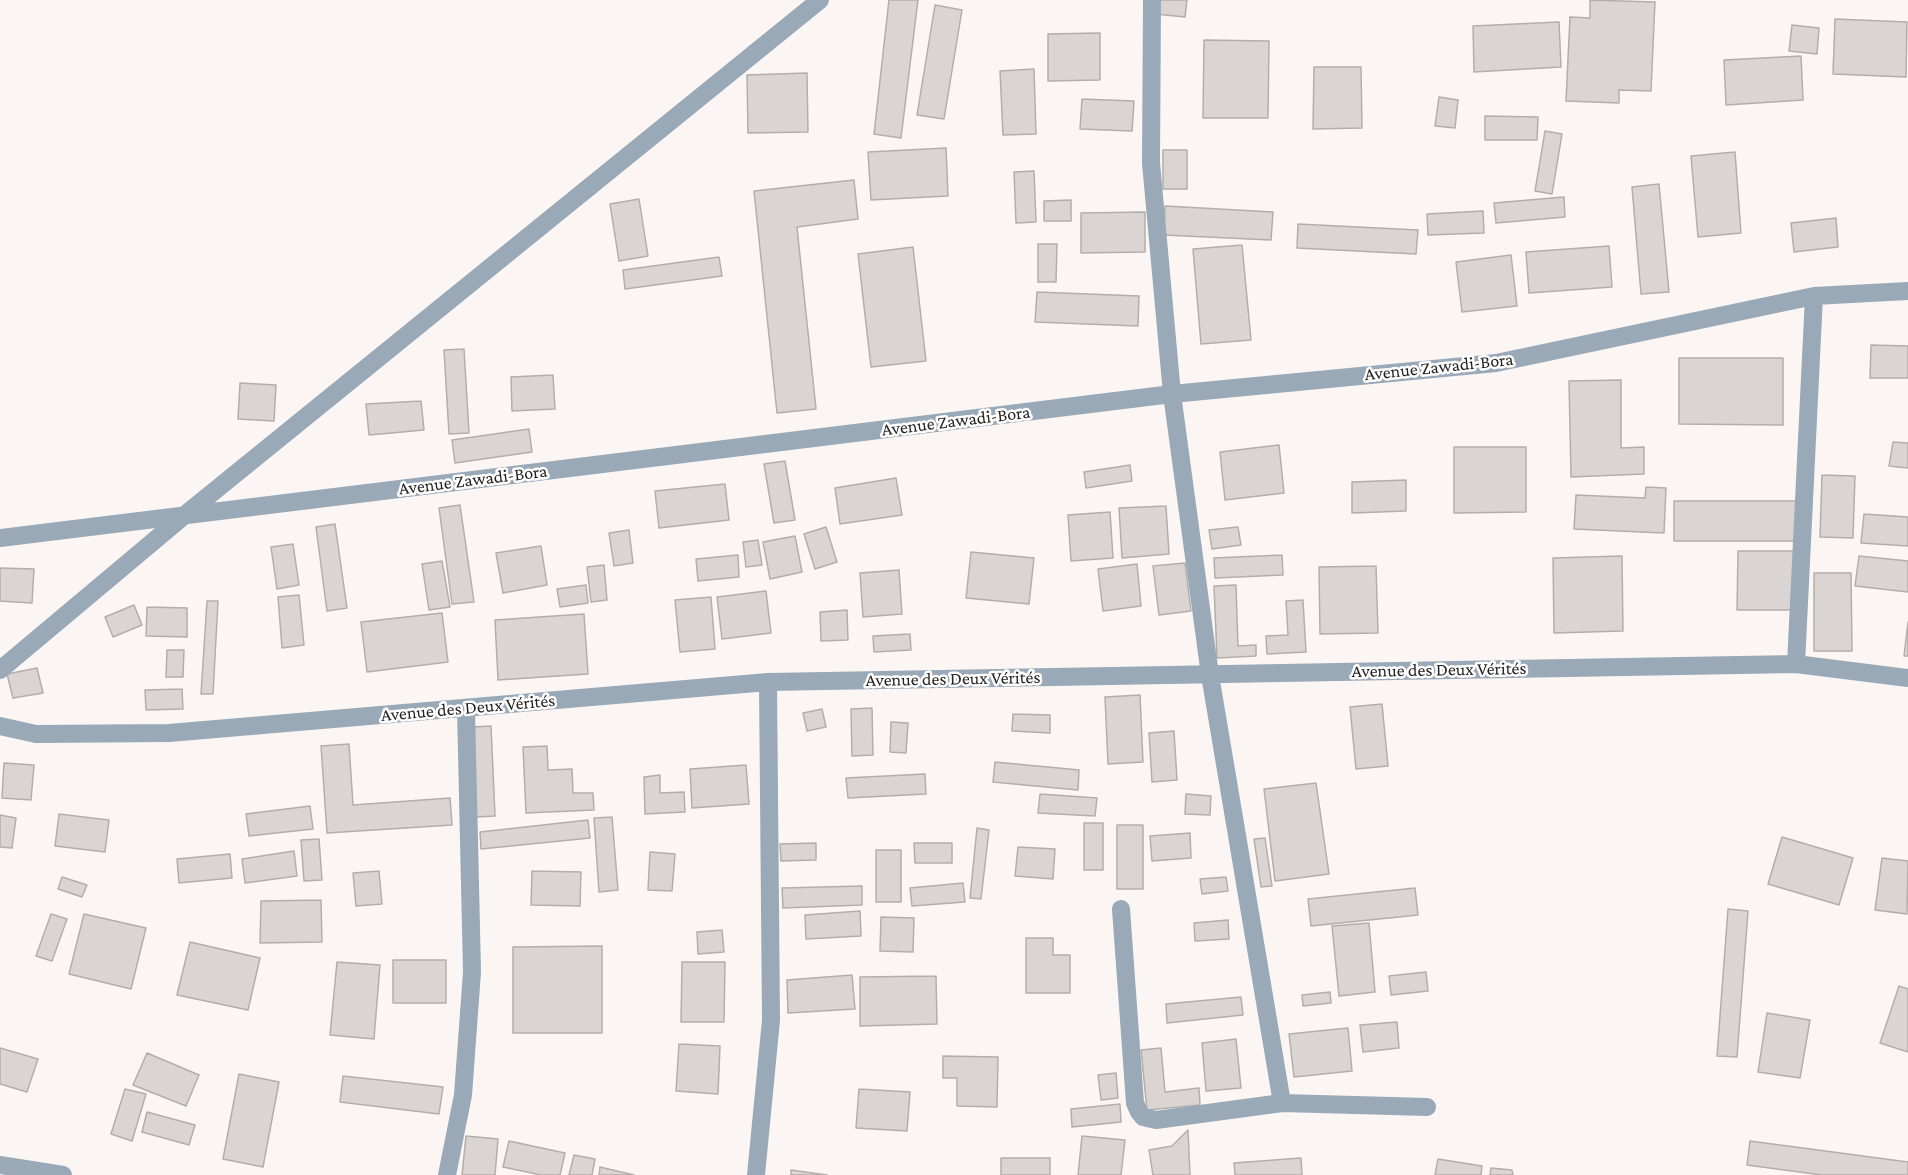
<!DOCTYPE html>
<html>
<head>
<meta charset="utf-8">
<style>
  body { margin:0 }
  canvas { display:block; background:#fbf6f3 }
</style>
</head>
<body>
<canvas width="1908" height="1175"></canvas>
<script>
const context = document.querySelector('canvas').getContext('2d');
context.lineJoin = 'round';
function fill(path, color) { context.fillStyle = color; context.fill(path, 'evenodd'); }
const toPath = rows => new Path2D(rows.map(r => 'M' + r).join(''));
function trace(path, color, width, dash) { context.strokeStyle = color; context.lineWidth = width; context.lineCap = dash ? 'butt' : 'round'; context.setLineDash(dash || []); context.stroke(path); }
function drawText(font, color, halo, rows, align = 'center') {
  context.font = font + ' "Crimson Pro",serif'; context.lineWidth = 5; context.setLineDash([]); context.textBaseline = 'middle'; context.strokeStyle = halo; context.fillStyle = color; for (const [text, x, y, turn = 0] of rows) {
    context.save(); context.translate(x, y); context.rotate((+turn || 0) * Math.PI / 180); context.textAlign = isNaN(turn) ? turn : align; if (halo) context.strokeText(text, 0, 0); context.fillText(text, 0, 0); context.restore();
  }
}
const building = toPath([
  [889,0,918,0,901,138,874,134,889,0],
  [1157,0,1187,0,1185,17,1155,14,1157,0],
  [1590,0,1655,2,1651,91,1619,90,1619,103,1566,101,1570,17,1590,18,1590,0],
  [935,5,962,10,944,119,917,115,935,5],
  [1835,19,1907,22,1906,77,1833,74,1835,19],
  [1559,22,1561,67,1474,72,1473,26,1559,22],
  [1792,25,1819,28,1817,54,1789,51,1792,25],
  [1100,33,1100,80,1048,81,1048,34,1100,33],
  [1204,40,1269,41,1268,118,1203,118,1204,40],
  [1801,56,1803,100,1726,105,1724,60,1801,56],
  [1314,67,1361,67,1362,128,1313,129,1314,67],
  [1034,69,1036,134,1003,135,1000,71,1034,69],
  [807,73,808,132,748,133,747,75,807,73],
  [1439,97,1458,100,1455,128,1435,126,1439,97],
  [1082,99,1134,101,1132,131,1080,129,1082,99],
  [1485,116,1538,117,1537,140,1485,140,1485,116],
  [1545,131,1562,134,1552,194,1535,191,1545,131],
  [946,148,948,196,871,200,868,152,946,148],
  [1163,150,1187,150,1187,189,1163,189,1163,150],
  [1735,152,1741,233,1698,237,1691,156,1735,152],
  [1034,171,1036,222,1016,223,1014,172,1034,171],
  [854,180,858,219,797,227,816,409,777,413,754,191,854,180],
  [1659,184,1669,292,1641,294,1632,187,1659,184],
  [1564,197,1565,217,1496,223,1494,203,1564,197],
  [639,199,648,256,619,261,610,204,639,199],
  [1071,200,1071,221,1044,221,1044,201,1071,200],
  [1165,206,1273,212,1271,240,1164,235,1165,206],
  [1483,211,1484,233,1428,235,1427,214,1483,211],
  [1145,212,1145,252,1081,253,1081,213,1145,212],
  [1836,218,1838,247,1794,252,1791,223,1836,218],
  [1298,224,1418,230,1416,254,1297,248,1298,224],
  [1038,244,1057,244,1056,282,1038,282,1038,244],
  [1242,245,1251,340,1201,344,1193,249,1242,245],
  [1609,246,1612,287,1529,293,1526,252,1609,246],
  [913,247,926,361,871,367,858,254,913,247],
  [1511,255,1517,306,1462,312,1456,262,1511,255],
  [719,257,722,276,625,289,623,270,719,257],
  [1037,292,1139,296,1138,326,1035,322,1037,292],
  [1871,345,1908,346,1908,378,1870,378,1871,345],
  [464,349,469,433,449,434,444,350,464,349],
  [1679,358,1783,358,1783,425,1679,424,1679,358],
  [553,375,555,409,512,411,511,377,553,375],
  [1621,380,1621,448,1644,447,1644,474,1571,477,1569,381,1621,380],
  [240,383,276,385,274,421,238,419,240,383],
  [421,401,424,430,369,435,366,404,421,401],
  [529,429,532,452,455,463,452,440,529,429],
  [1893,442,1908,443,1908,468,1889,466,1893,442],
  [1279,445,1284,493,1225,500,1220,452,1279,445],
  [1454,447,1526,447,1526,512,1454,513,1454,447],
  [785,461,795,520,774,523,764,464,785,461],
  [1130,465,1132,481,1086,488,1084,472,1130,465],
  [1822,475,1855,476,1853,538,1820,537,1822,475],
  [896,478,902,515,840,524,835,488,896,478],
  [1406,480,1406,511,1352,513,1352,482,1406,480],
  [725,484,729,520,659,528,655,491,725,484],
  [1646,487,1666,488,1664,533,1574,529,1576,495,1645,498,1646,487],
  [1674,501,1796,501,1796,541,1674,541,1674,501],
  [460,505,474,602,452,604,439,508,460,505],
  [1166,506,1169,554,1122,558,1119,508,1166,506],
  [1110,512,1113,558,1071,561,1068,515,1110,512],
  [1864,514,1908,517,1908,546,1861,543,1864,514],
  [335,524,347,608,327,611,316,527,335,524],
  [826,527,837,562,815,569,804,534,826,527],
  [1238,527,1241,545,1212,549,1209,530,1238,527],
  [629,530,633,563,614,566,609,533,629,530],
  [795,536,802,572,770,579,763,542,795,536],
  [758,540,762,565,746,567,743,542,758,540],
  [293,544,299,585,277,589,271,547,293,544],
  [541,546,547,585,503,593,496,553,541,546],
  [1738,551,1794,551,1793,610,1737,610,1738,551],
  [971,552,1034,558,1029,604,966,598,971,552],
  [738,555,739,577,698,581,696,559,738,555],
  [1282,555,1283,575,1215,578,1214,558,1282,555],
  [1622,556,1623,631,1554,633,1553,558,1622,556],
  [1859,556,1908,561,1908,592,1855,586,1859,556],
  [442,561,450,607,429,610,422,564,442,561],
  [1185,563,1191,611,1159,615,1153,566,1185,563],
  [1137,564,1141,606,1103,611,1098,569,1137,564],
  [604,565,607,600,591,602,587,567,604,565],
  [1376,566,1378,633,1320,634,1319,567,1376,566],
  [0,568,34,569,32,603,0,601,0,568],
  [899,570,902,614,863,617,860,573,899,570],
  [1814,573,1851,573,1852,651,1814,651,1814,573],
  [586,585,588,603,560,607,557,589,586,585],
  [1236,585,1238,646,1256,645,1256,656,1217,658,1214,586,1236,585],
  [766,591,771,633,722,639,717,597,766,591],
  [299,595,304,645,282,648,278,597,299,595],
  [711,597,715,649,680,652,675,600,711,597],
  [1303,600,1306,652,1267,654,1266,636,1288,635,1286,601,1303,600],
  [207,601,218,601,213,694,201,694,207,601],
  [134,605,142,625,113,637,105,617,134,605],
  [147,607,187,608,187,637,146,636,147,607],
  [847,610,848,640,821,641,820,612,847,610],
  [442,613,448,662,367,672,361,622,442,613],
  [584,614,588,674,498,680,495,620,584,614],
  [1908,622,1908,656,1904,656,1908,622],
  [910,634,911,650,874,652,873,636,910,634],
  [167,650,184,650,183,677,166,677,167,650],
  [37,668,43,693,13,698,7,674,37,668],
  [182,689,183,709,146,710,145,690,182,689],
  [1140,695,1143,762,1108,764,1105,697,1140,695],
  [1382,704,1388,766,1356,769,1350,707,1382,704],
  [872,708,873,755,852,756,851,709,872,708],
  [822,709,826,727,807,731,803,713,822,709],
  [1013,714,1050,715,1050,733,1012,731,1013,714],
  [891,722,908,723,906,753,890,752,891,722],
  [491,726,495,816,476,817,472,727,491,726],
  [1174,731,1177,780,1152,782,1149,733,1174,731],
  [349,744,353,805,450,798,452,825,327,833,321,746,349,744],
  [547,746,548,770,572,769,573,793,593,793,594,810,526,813,523,747,547,746],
  [995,762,1079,770,1078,790,993,782,995,762],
  [4,763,34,765,31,800,2,798,4,763],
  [746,765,749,804,692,808,690,769,746,765],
  [925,774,926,794,848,798,846,778,925,774],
  [660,775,660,793,684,792,685,812,645,814,644,777,660,775],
  [1316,783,1329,874,1275,881,1264,789,1316,783],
  [1040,794,1097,798,1095,816,1038,813,1040,794],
  [1186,794,1211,796,1210,815,1185,814,1186,794],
  [310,806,313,829,249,836,246,814,310,806],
  [59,814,109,820,105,852,55,846,59,814],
  [0,815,16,818,12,848,0,847,0,815],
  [612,817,618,890,599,892,594,818,612,817],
  [588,820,590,838,481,849,480,832,588,820],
  [1084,823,1103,823,1103,870,1084,870,1084,823],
  [1117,825,1143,825,1143,889,1117,889,1117,825],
  [977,828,989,830,981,899,970,898,977,828],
  [1190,833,1191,858,1152,861,1150,836,1190,833],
  [1782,837,1853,858,1839,905,1768,884,1782,837],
  [1265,838,1272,886,1261,887,1254,839,1265,838],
  [319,839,322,880,304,881,301,840,319,839],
  [816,843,816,860,781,861,780,844,816,843],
  [914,843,952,843,952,863,915,863,914,843],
  [1018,847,1055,849,1053,879,1015,876,1018,847],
  [876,850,901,850,901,902,876,902,876,850],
  [294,851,297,876,245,883,242,859,294,851],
  [650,852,675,854,672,891,648,890,650,852],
  [230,854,232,878,179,883,177,859,230,854],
  [1882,858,1908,861,1907,914,1875,910,1882,858],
  [379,871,382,904,356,906,353,873,379,871],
  [532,871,581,872,580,906,531,905,532,871],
  [62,877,87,885,82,897,58,889,62,877],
  [1226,877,1228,891,1202,894,1200,879,1226,877],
  [963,883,965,902,912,906,910,888,963,883],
  [862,886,862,905,783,908,782,888,862,886],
  [1415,888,1418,915,1311,926,1308,899,1415,888],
  [321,900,322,942,260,943,261,901,321,900],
  [1728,909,1748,911,1737,1057,1717,1056,1728,909],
  [860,911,861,936,806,939,805,915,860,911],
  [51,914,67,919,52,961,36,956,51,914],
  [84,914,146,928,131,989,69,974,84,914],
  [881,917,914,918,913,952,880,951,881,917],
  [1228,920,1229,939,1195,941,1194,923,1228,920],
  [1369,923,1375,992,1339,996,1332,926,1369,923],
  [722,930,724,952,698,954,697,932,722,930],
  [1026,938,1053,938,1053,955,1070,955,1070,993,1026,993,1026,938],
  [190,942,260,958,248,1010,177,995,190,942],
  [602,946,602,1033,513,1033,513,947,602,946],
  [393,960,446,960,446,1003,393,1003,393,960],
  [337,962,380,965,374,1039,330,1035,337,962],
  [682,962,725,962,724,1022,681,1022,682,962],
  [1426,972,1428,991,1391,995,1389,976,1426,972],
  [852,975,855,1009,788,1013,787,980,852,975],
  [936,976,937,1024,860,1026,860,977,936,976],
  [1899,986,1908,989,1908,1052,1880,1043,1899,986],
  [1330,992,1331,1003,1303,1006,1302,995,1330,992],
  [1241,997,1243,1015,1167,1023,1166,1004,1241,997],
  [1767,1013,1810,1020,1800,1078,1758,1072,1767,1013],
  [1397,1022,1399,1048,1363,1052,1360,1025,1397,1022],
  [1348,1028,1352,1071,1294,1077,1289,1034,1348,1028],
  [1236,1039,1241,1088,1206,1091,1202,1043,1236,1039],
  [679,1044,720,1046,718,1094,676,1091,679,1044],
  [0,1048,38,1059,27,1092,0,1084,0,1048],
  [1161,1048,1165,1092,1199,1088,1200,1105,1147,1110,1141,1050,1161,1048],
  [147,1053,199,1075,186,1106,133,1085,147,1053],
  [943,1056,998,1057,997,1107,957,1106,957,1078,943,1078,943,1056],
  [1116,1073,1118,1098,1101,1100,1098,1075,1116,1073],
  [239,1074,279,1082,263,1167,223,1159,239,1074],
  [343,1076,443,1087,439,1114,340,1102,343,1076],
  [125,1089,146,1094,132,1141,111,1134,125,1089],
  [859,1089,910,1092,907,1131,856,1128,859,1089],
  [1120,1104,1121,1122,1072,1127,1071,1109,1120,1104],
  [147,1112,195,1125,189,1145,142,1132,147,1112],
  [1188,1130,1190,1175,1153,1175,1149,1150,1172,1146,1188,1130],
  [466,1136,498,1139,495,1175,462,1175,466,1136],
  [1082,1136,1125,1140,1121,1175,1078,1175,1082,1136],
  [509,1141,565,1153,560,1175,541,1175,503,1167,509,1141],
  [1750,1141,1908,1162,1908,1175,1822,1175,1747,1165,1750,1141],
  [574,1155,595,1159,592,1175,569,1175,574,1155],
  [1001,1158,1050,1158,1050,1175,1001,1175,1001,1158],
  [1301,1158,1302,1175,1235,1175,1234,1163,1301,1158],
  [1438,1159,1482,1166,1481,1175,1435,1175,1438,1159],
  [600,1167,634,1175,599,1175,600,1167],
  [1491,1168,1512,1170,1513,1175,1490,1175,1491,1168],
  [791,1170,827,1175,791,1175,791,1170]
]);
const street = toPath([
  [1152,0,1151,163,1172,394,1210,675,1282,1103],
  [0,538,1172,394,1496,363,1814,296,1908,291],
  [1796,664,1814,296],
  [0,670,186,514,820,0],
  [0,726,36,734,169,733,768,682,1796,664,1908,678],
  [1121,909,1135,1103,1139,1112,1143,1117,1156,1120,1282,1103,1427,1107],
  [0,1165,63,1175],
  [447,1175,463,1095,472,972,466,709],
  [756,1175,771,1020,768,682]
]);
const streetNames = [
  ["Avenue Zawadi-Bora",1439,367,-6],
  ["Avenue Zawadi-Bora",956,421,-7],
  ["Avenue Zawadi-Bora",473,480,-7],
  ["Avenue des Deux Vérités",1439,670,-1],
  ["Avenue des Deux Vérités",953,679,-1],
  ["Avenue des Deux Vérités",468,708,-5]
];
fill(building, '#dad5d2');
trace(building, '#b3aeab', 1.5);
trace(street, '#9aa9b7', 18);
drawText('18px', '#242221', '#fff', streetNames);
</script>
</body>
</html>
